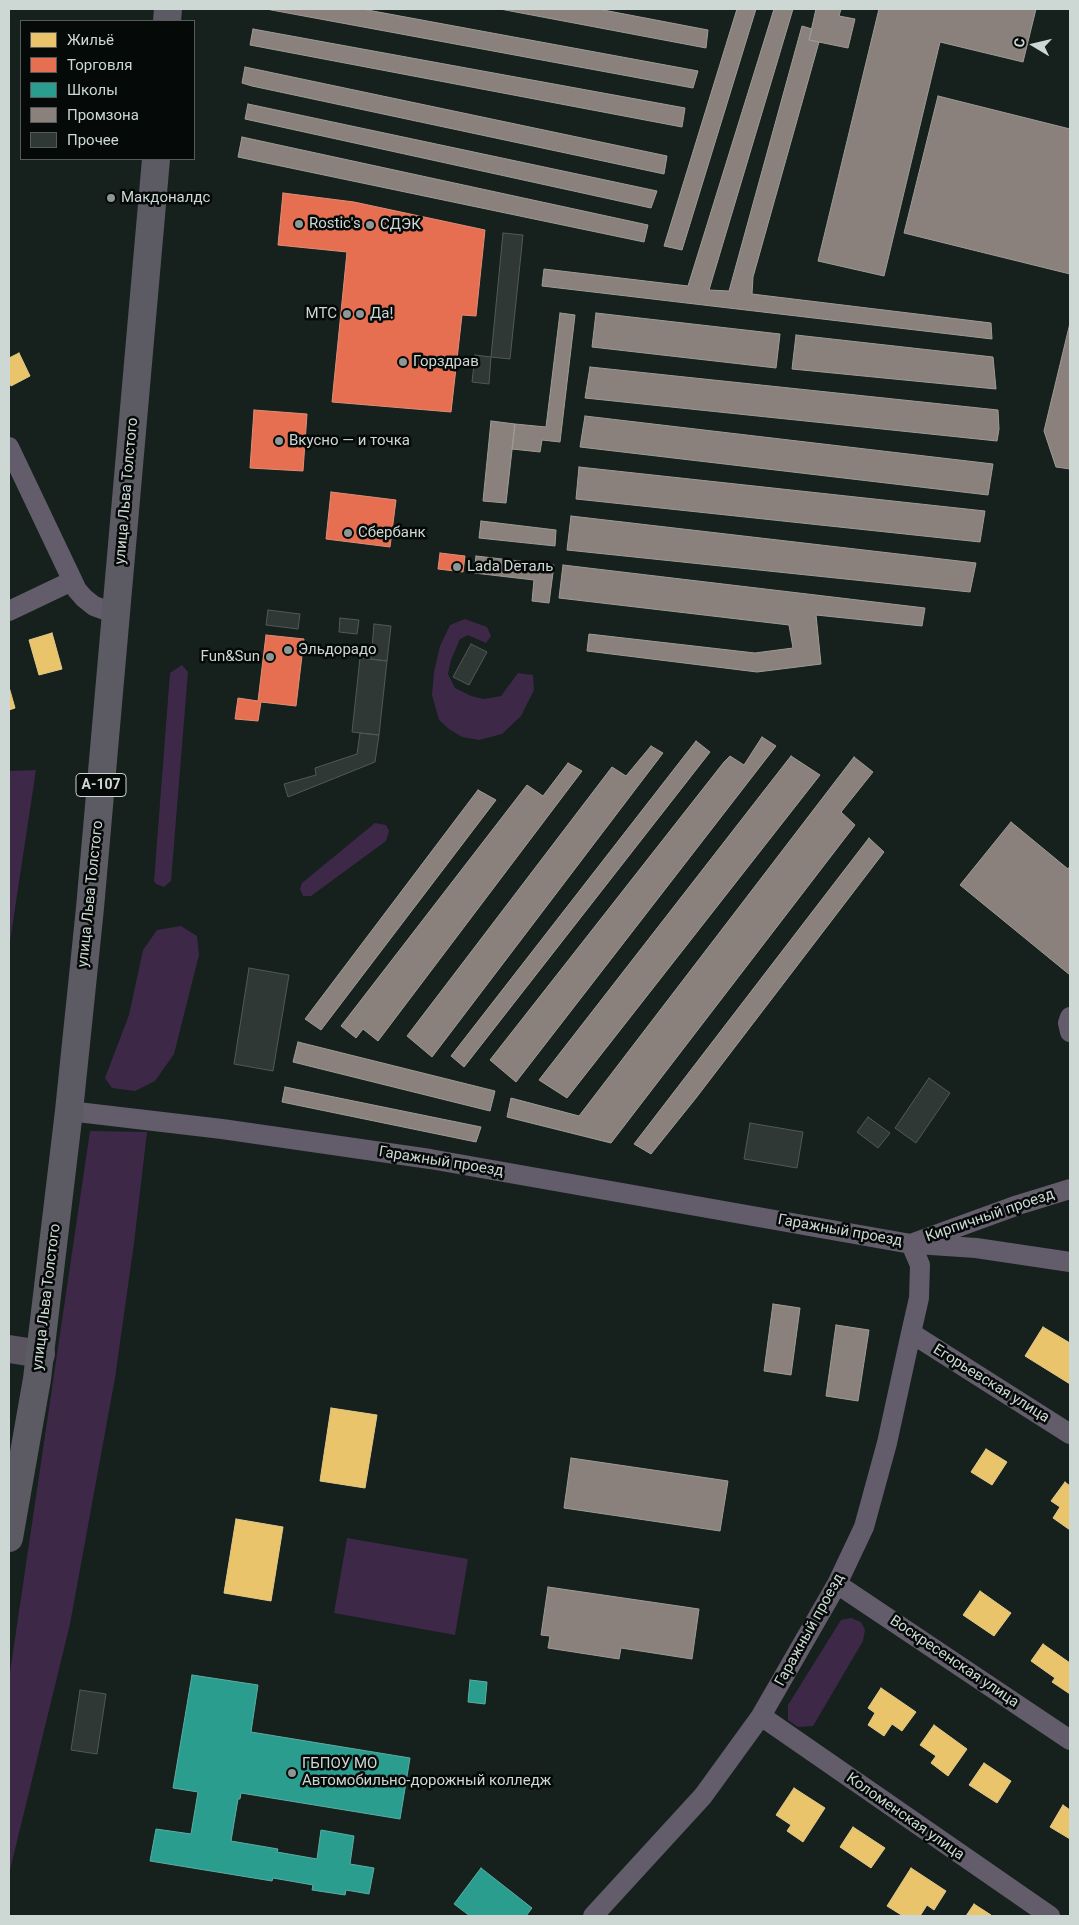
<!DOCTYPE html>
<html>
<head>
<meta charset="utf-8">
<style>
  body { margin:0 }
  #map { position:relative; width:1079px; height:1925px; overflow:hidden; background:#16201d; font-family:Roboto,sans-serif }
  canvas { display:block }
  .frame { position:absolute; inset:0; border:10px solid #cdd7d4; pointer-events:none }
  .legend { position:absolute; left:20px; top:20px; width:175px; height:140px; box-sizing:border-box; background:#050a09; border:1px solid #555c5a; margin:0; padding:6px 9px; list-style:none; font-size:15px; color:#cdd7d4 }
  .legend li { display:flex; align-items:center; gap:10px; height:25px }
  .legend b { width:25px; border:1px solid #555c5a }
  .north { position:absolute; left:1009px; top:20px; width:50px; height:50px; -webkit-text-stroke:4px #050a09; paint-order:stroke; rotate:279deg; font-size:14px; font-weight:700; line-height:20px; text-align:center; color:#cdd7d4 }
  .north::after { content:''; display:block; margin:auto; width:18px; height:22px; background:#cdd7d4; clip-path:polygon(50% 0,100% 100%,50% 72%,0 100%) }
</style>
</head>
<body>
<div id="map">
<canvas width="1079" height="1925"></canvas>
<div class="frame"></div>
<ul class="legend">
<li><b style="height:14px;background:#e9c46a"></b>Жильё</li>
<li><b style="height:14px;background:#e76f51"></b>Торговля</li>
<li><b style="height:14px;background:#2a9d8f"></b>Школы</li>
<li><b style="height:14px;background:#8a817c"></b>Промзона</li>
<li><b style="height:14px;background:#303836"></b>Прочее</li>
</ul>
<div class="north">С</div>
</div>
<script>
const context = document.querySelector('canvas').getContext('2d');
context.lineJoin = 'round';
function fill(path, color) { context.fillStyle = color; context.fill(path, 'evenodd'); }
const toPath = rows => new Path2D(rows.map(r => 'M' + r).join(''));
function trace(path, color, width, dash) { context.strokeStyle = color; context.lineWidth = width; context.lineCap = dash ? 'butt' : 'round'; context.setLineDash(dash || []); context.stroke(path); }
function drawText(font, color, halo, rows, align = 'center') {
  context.font = font + ' Roboto,sans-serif'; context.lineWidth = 5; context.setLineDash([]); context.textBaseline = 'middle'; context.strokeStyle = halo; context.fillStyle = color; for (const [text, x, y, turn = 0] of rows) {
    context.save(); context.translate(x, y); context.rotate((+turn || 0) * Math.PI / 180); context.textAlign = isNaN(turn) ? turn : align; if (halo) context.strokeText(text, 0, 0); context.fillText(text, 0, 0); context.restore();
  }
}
const green = toPath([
  [465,619,487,627,491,636,486,643,468,635,460,639,451,660,448,674,455,688,471,696,484,699,501,696,518,673,533,675,534,690,521,716,502,734,479,740,462,737,449,729,439,720,432,695,434,672,440,646,450,625],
  [182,665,188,672,171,881,164,887,156,884,154,881,170,673],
  [36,770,9,948,9,771],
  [375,823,386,825,389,831,386,841,311,896,303,896,300,889,302,883],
  [181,926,197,936,199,955,174,1054,155,1081,135,1091,112,1088,105,1078,129,1015,143,950,157,930],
  [90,1131,147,1132,134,1243,115,1378,70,1624,9,1874,9,1679],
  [347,1538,468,1559,455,1635,334,1613],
  [851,1618,861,1622,865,1630,863,1641,813,1726,798,1727,788,1720,788,1705,841,1620]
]);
const homes = toPath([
  [19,353,30,376,11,386,9,382,9,358,19,353],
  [52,633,62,669,39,675,29,640,52,633],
  [9,687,15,708,9,710,9,687],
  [1043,1327,1070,1343,1070,1384,1025,1356,1043,1327],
  [331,1408,377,1415,365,1488,320,1481,331,1408],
  [986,1449,1007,1462,992,1485,971,1472,986,1449],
  [1065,1482,1070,1486,1070,1530,1053,1518,1060,1507,1051,1501,1065,1482],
  [236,1519,283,1527,271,1601,224,1593,236,1519],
  [980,1591,1011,1613,994,1636,963,1615,980,1591],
  [1043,1644,1070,1663,1070,1694,1052,1682,1055,1678,1031,1661,1043,1644],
  [881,1688,916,1712,902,1731,892,1724,884,1736,868,1725,875,1713,868,1708,881,1688],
  [934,1725,967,1749,948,1776,931,1763,936,1756,920,1745,934,1725],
  [984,1763,1011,1781,997,1803,969,1785,984,1763],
  [794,1788,825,1808,803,1842,787,1831,791,1825,776,1815,794,1788],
  [1063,1805,1070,1810,1070,1839,1050,1827,1063,1805],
  [853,1827,885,1848,871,1868,840,1847,853,1827],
  [911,1868,946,1891,934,1910,927,1905,920,1916,903,1916,887,1906,911,1868],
  [974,1904,991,1915,990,1916,966,1916,974,1904]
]);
const shops = toPath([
  [283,193,354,202,485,230,476,316,462,315,451,412,332,402,347,252,278,245,283,193],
  [254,410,307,414,303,471,250,468,254,410],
  [331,492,396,500,390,547,326,539,331,492],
  [440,553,465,556,463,572,438,569,440,553],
  [266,635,304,639,296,706,261,702,258,721,235,719,238,698,258,701,266,635]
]);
const schools = toPath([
  [192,1675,258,1685,251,1732,410,1758,400,1819,241,1793,240,1799,238,1799,231,1841,278,1849,277,1852,317,1859,321,1830,354,1836,350,1864,374,1868,369,1894,346,1890,345,1895,312,1890,313,1885,273,1878,272,1881,150,1861,156,1829,191,1834,198,1792,173,1788,192,1675],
  [470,1680,487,1682,485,1704,468,1702,470,1680],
  [481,1868,532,1908,526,1916,470,1916,454,1904,481,1868]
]);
const industry = toPath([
  [266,9,362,9,698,71,693,88,266,9],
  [500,9,598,9,708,30,706,48,500,9],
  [737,9,756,9,682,250,664,246,737,9],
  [774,9,793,9,709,290,729,291,802,26,812,29,809,40,819,42,753,277,752,294,991,323,992,339,542,286,544,269,688,286,774,9],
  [816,9,841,9,839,16,855,19,848,48,809,40,816,9],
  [879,9,1036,9,1023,62,940,42,884,276,818,261,879,9],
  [253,29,685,108,682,127,250,45,253,29],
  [245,67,667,156,664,174,252,86,242,83,245,67],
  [938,96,1070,129,1070,274,904,233,938,96],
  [248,104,657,191,651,208,245,119,248,104],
  [242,137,648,225,644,242,238,157,242,137],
  [560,313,575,315,560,442,542,440,540,452,512,449,515,424,546,427,560,313],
  [596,313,780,334,776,368,592,347,596,313],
  [1070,323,1070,469,1056,467,1044,431,1070,323],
  [796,335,993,357,996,389,792,369,796,335],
  [590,367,998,410,999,429,997,441,585,398,590,367],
  [585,416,993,464,988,495,580,447,585,416],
  [491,421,515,424,506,503,483,501,491,421],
  [579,467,985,511,980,542,576,499,579,467],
  [571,516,976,563,970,592,567,550,571,516],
  [481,521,556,530,555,546,479,538,481,521],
  [476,556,554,565,549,603,532,601,534,580,474,573,476,556],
  [563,565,925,608,922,626,816,615,821,664,757,672,587,651,589,634,755,653,793,648,789,625,559,598,563,565],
  [762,737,776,746,516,1082,490,1060,724,762,730,756,744,765,762,737],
  [696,741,710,752,464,1067,451,1056,696,741],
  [651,746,663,753,432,1057,407,1036,612,767,626,776,651,746],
  [791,756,820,775,567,1098,539,1080,791,756],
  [854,757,873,772,841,812,855,825,611,1143,507,1117,511,1098,579,1116,854,757],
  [568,763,582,771,378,1041,363,1029,356,1038,341,1026,527,785,543,796,568,763],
  [478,790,496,800,321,1030,305,1019,478,790],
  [1011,822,1068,869,1070,866,1070,975,960,885,1011,822],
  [869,838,884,852,696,1098,651,1154,634,1144,869,838],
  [298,1042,495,1091,490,1111,293,1062,298,1042],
  [285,1087,481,1127,476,1142,282,1102,285,1087],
  [773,1304,800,1308,791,1375,764,1371,773,1304],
  [836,1325,869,1330,858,1401,826,1396,836,1325],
  [571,1458,728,1481,720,1531,564,1508,571,1458],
  [548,1587,699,1609,692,1659,621,1648,619,1659,548,1648,550,1636,541,1635,548,1587]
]);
const building = toPath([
  [503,233,523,235,510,359,491,357,503,233],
  [475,355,491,357,489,384,472,382,475,355],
  [268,610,300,614,298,629,266,625,268,610],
  [340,618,359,620,357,634,339,632,340,618],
  [374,624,391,626,387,661,371,659,374,624],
  [471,644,487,652,469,685,453,677,471,644],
  [360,658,387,661,379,735,352,732,360,658],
  [360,733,379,735,375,762,288,797,284,784,316,775,315,768,357,754,360,733],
  [249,968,289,975,273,1071,234,1064,249,968],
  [929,1078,950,1093,916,1143,895,1128,929,1078],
  [868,1117,890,1133,878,1148,857,1132,868,1117],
  [750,1123,803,1132,797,1168,744,1159,750,1123],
  [80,1690,106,1694,97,1754,71,1750,80,1690]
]);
const street = toPath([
  [9,447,77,590,84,598,94,606,105,610,117,611],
  [9,611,72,581],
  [1070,1017,1068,1023,1070,1032],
  [69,1111,222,1129,430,1159,911,1244,920,1265,919,1298,911,1333,887,1443,864,1527,837,1584,761,1716,703,1796,593,1916],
  [911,1244,1018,1205,1070,1189],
  [916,1244,976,1248,1070,1262],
  [911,1333,1070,1434],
  [837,1584,1070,1740],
  [761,1716,1050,1916]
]);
const secondary = toPath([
  [9,1349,41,1354]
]);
const highway = toPath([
  [167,21,168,9],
  [9,1538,37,1379,69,1111,90,908,156,159]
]);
const markers = [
  [111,198,5,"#8d9794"],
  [299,224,5,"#8d9794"],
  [370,225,5,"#8d9794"],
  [347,314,5,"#8d9794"],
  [360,314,5,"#8d9794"],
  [403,362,5,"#8d9794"],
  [279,441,5,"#8d9794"],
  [348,533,5,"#8d9794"],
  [457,567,5,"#8d9794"],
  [288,650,5,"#8d9794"],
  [270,657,5,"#8d9794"],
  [292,1773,5,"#8d9794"]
];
const shields = [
  [101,785,50]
];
const shieldNames = [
  ["А-107",101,785]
];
const poiNames = [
  ["Макдоналдс",121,198],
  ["Rostic's",309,224],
  ["СДЭК",380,225],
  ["МТС",337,314,"right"],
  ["Да!",370,314],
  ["Горздрав",413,362],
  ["Вкусно — и точка",289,441],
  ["Сбербанк",358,533],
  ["Lada Dеталь",467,567],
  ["Эльдорадо",298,650],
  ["Fun&Sun",260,657,"right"],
  ["ГБПОУ МО",302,1764],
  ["Автомобильно-дорожный колледж",302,1781]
];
const streetNames = [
  ["улица Льва Толстого",127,491,-85],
  ["улица Льва Толстого",91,894,-84],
  ["Гаражный проезд",441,1162,9],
  ["Кирпичный проезд",990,1216,-19],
  ["Гаражный проезд",840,1231,10],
  ["улица Льва Толстого",47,1297,-83],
  ["Егорьевская улица",991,1384,32],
  ["Гаражный проезд",810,1630,-61],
  ["Воскресенская улица",954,1662,34],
  ["Коломенская улица",905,1817,35]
];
fill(green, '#3d2848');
fill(homes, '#e9c46a');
trace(homes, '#e1ca8a', 1);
fill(shops, '#e76f51');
trace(shops, '#df8e78', 1);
fill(schools, '#2a9d8f');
trace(schools, '#5baea4', 1);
fill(industry, '#8a817c');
trace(industry, '#9e9b96', 1);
fill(building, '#303836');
trace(building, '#515957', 1);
trace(street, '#635c6a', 20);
trace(secondary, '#5a5560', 28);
trace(highway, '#5c5a63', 28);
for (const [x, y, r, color] of markers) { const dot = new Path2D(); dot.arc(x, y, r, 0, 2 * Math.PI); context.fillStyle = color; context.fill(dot); trace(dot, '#050a09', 2); }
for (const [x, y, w] of shields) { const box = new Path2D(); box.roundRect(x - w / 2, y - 11.5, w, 23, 4); context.fillStyle = '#050a09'; context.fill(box); trace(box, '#cdd7d4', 1); }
drawText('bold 14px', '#cdd7d4', null, shieldNames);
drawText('15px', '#cdd7d4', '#050a09', poiNames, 'left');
drawText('15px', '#cdd7d4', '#050a09', streetNames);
</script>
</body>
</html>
